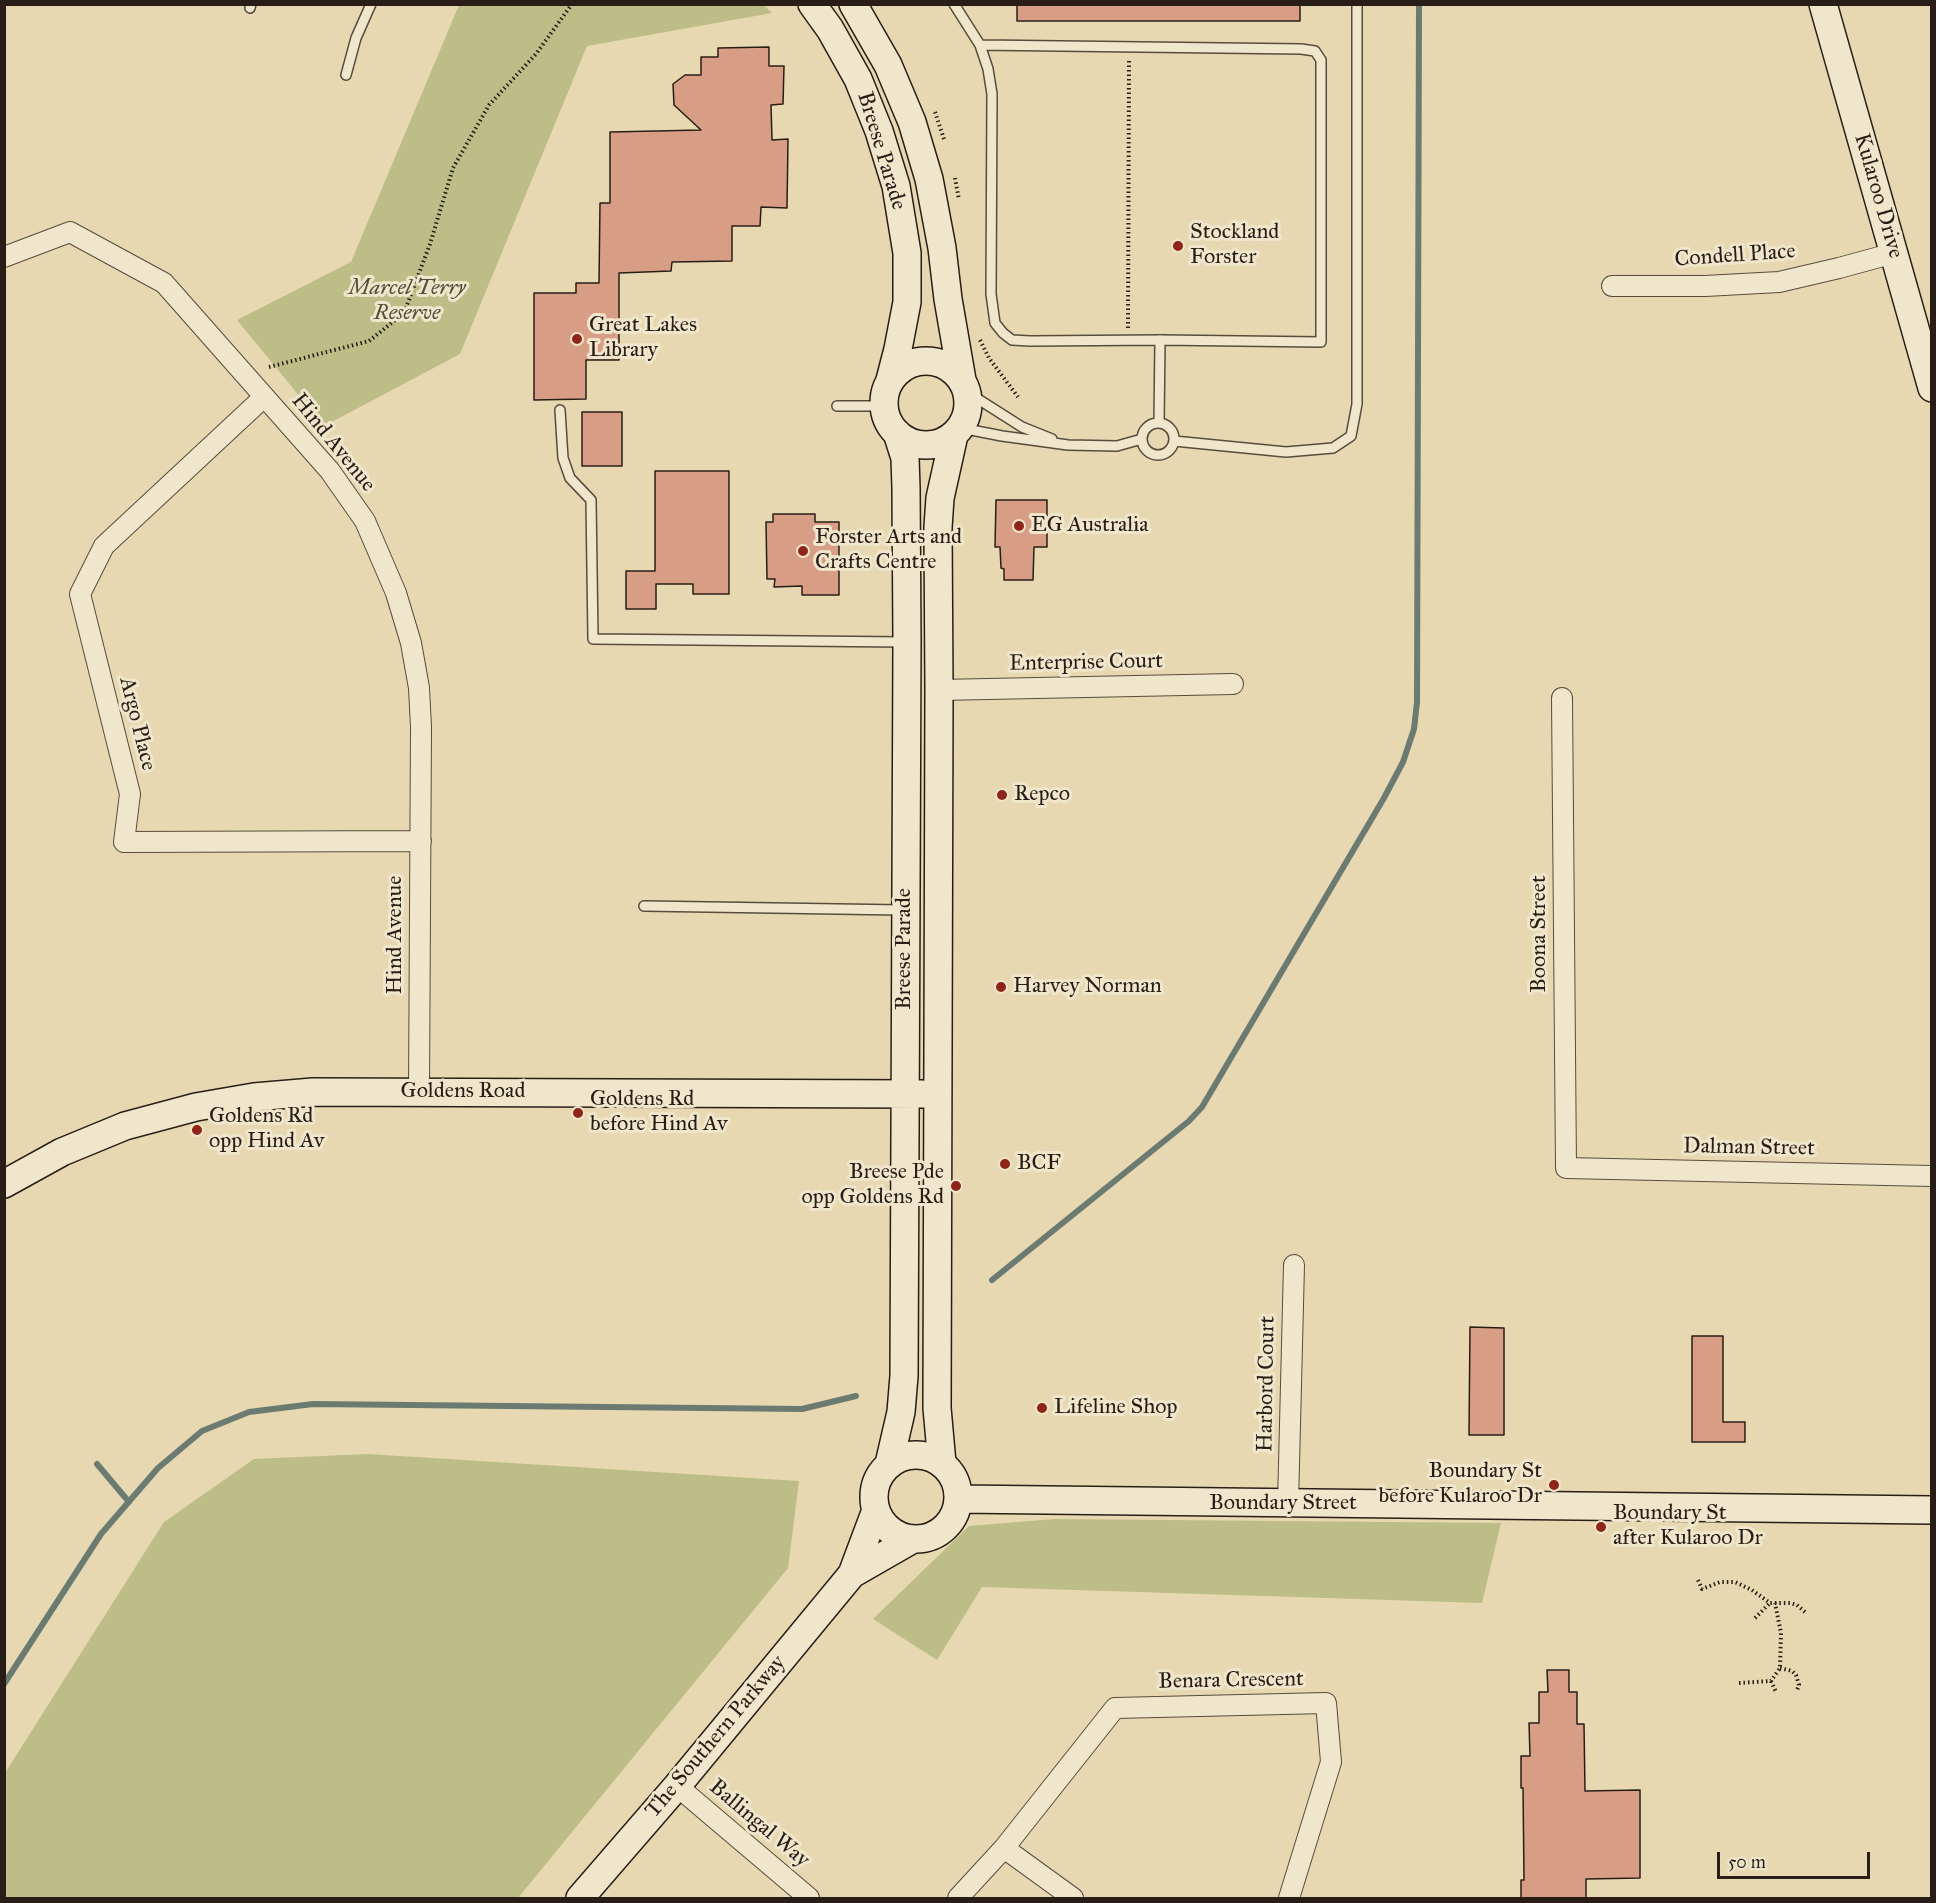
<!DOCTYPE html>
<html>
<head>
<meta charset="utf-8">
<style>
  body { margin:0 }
  #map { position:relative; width:1936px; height:1903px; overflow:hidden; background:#e7d8b1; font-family:"IM FELL Great Primer",serif }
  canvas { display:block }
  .frame { position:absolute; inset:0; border:6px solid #291e17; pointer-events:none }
  .scale { position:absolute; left:1717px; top:1852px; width:153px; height:27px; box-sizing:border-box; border:3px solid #291e17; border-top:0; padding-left:8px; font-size:18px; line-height:21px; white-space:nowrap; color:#291e17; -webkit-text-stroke:4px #efe6cc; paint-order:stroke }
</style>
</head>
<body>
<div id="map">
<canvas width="1936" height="1903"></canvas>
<div class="frame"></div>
<div class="scale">50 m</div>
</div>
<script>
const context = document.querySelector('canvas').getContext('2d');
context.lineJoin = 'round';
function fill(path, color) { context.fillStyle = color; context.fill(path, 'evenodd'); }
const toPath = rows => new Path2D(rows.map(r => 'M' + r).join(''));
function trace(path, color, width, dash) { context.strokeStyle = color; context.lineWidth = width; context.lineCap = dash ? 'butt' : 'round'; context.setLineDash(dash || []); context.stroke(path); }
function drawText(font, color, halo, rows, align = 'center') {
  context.font = font + ' "IM FELL Great Primer",serif'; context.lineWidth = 6; context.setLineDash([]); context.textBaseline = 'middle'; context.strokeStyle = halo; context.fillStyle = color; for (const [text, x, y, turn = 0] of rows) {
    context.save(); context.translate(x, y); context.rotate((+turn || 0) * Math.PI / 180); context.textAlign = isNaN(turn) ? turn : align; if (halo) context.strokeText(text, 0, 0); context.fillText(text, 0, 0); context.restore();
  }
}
const green = toPath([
  [764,5,772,13,587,46,460,354,324,426,237,320,351,262,459,5],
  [368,1454,799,1481,788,1568,518,1898,5,1898,5,1773,164,1522,254,1459],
  [1054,1519,1501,1523,1482,1603,982,1587,937,1660,873,1619,969,1526]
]);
const stream = toPath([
  [992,1280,1189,1121,1202,1107,1384,798,1403,762,1414,729,1417,702,1419,4],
  [97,1464,129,1502],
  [4,1684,101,1534,158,1468,202,1431,249,1412,313,1404,802,1409,856,1396]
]);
const building = toPath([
  [1017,4,1300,4,1300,21,1017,21,1017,4],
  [769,47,769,66,784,66,783,104,771,105,772,140,788,139,787,208,761,207,760,226,732,226,732,261,672,262,671,271,619,273,619,360,586,360,586,399,534,400,534,293,576,293,576,283,599,283,600,203,610,203,610,132,701,130,674,105,673,84,685,75,701,75,701,57,718,57,718,48,769,47],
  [582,412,622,412,622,466,582,466,582,412],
  [655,471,729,471,729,594,693,594,693,584,656,584,656,609,626,609,626,571,655,571,655,471],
  [996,500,1047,500,1047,547,1034,547,1033,580,1004,580,1004,569,1001,568,1000,547,995,547,996,500],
  [773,514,815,514,815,522,839,522,839,595,802,595,802,586,774,587,775,579,767,579,766,522,773,522,773,514],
  [1470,1327,1504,1328,1504,1435,1469,1435,1470,1327],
  [1692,1336,1723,1336,1723,1422,1745,1422,1745,1442,1692,1442,1692,1336],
  [1547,1670,1569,1670,1569,1692,1577,1692,1577,1724,1584,1724,1585,1791,1640,1790,1640,1878,1586,1879,1586,1899,1521,1899,1521,1880,1524,1880,1523,1788,1521,1788,1521,1756,1530,1756,1529,1723,1539,1723,1539,1692,1548,1692,1547,1670]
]);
const path = toPath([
  [935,112,944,139],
  [955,178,959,200],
  [1128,328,1129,60],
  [980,340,989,358,1018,397],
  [269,367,369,341,404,313,430,244,453,168,489,105,536,54,572,4],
  [1698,1580,1702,1589,1720,1582,1735,1582,1752,1590,1770,1603,1790,1603,1797,1605,1805,1612],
  [1755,1618,1770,1603],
  [1780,1668,1792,1671,1796,1675,1799,1685,1797,1690],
  [1771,1681,1776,1692],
  [1739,1683,1771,1681,1780,1668,1781,1633,1775,1603]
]);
const lane = toPath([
  [954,4,980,45,988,69,992,94,991,294,995,323,1003,333,1012,340,1030,341,1160,340,1321,342,1321,60,1315,51,1301,49,980,45],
  [250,8,251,4],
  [346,75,356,38,371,4],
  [967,392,1022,427,1052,439],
  [837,406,884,406],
  [560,410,563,458,570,478,591,500,593,639,905,642],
  [1159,423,1160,340],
  '1142 439a16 16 0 1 1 32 0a16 16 0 1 1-32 0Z',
  [961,428,1002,436,1068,445,1117,446,1142,439],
  [1174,441,1286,452,1333,448,1351,436,1357,404,1357,4],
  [644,906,902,910]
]);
const street = toPath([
  [4,257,70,232,164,283,330,471,365,521,396,593,411,643,419,688,421,727,419,1092],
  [1612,286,1705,286,1779,282,1839,268,1894,253],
  [264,397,104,546,80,594,130,794,124,842,421,841],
  [939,690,1233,684],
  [1562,698,1566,1168,1932,1176],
  [1288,1504,1294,1265],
  [677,1786,809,1898],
  [1004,1848,1073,1898],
  [958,1898,1004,1848,1115,1708,1326,1703,1331,1762,1289,1898]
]);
const secondary = toPath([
  [812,4,830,29,858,79,879,131,896,186,907,253,907,302,898,349,890,380],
  [853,4,888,65,912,122,929,179,942,248,948,299,962,380],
  [1823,4,1932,388],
  '884 403a42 42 0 1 1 84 0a42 42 0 1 1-84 0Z',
  [4,1184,62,1152,125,1126,196,1107,254,1097,313,1092,922,1094],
  '874 1497a42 42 0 1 1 84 0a42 42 0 1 1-84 0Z',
  [942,1463,937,1408,939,690,938,527,940,498,954,435],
  [889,1464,901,1412,904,1376,907,642,906,488,905,458,897,433],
  [958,1499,1932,1510],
  [852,1574,913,1539],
  [580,1898,677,1786,852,1574,876,1510]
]);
const markers = [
  [1178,246,6,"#8f2418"],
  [577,339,6,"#8f2418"],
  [1019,526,6,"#8f2418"],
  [803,551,6,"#8f2418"],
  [1002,795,6,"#8f2418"],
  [1001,987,6,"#8f2418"],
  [578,1113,6,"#8f2418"],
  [197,1130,6,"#8f2418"],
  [1005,1164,6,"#8f2418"],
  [956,1186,6,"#8f2418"],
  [1042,1408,6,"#8f2418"],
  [1554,1485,6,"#8f2418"],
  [1601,1527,6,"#8f2418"]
];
const streetNames = [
  ["Breese Parade",881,151,73],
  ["Kularoo Drive",1878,196,74],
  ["Condell Place",1735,256,-4],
  ["Hind Avenue",333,443,51],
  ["Enterprise Court",1086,663,-1],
  ["Argo Place",137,724,76],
  ["Boona Street",1540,934,-90],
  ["Hind Avenue",396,935,-90],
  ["Breese Parade",905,949,-90],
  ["Goldens Road",463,1092],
  ["Dalman Street",1749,1148,1],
  ["Harbord Court",1267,1384,-89],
  ["Boundary Street",1283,1504],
  ["Benara Crescent",1231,1681,-1],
  ["The Southern Parkway",716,1737,-50],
  ["Ballingal Way",759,1824,40]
];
const poiNames = [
  ["Stockland",1190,233],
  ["Forster",1190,258],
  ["Great Lakes",589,326],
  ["Library",589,351],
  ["EG Australia",1031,526],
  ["Forster Arts and",815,538],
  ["Crafts Centre",815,563],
  ["Repco",1014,795],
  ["Harvey Norman",1013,987],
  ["Goldens Rd",590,1100],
  ["before Hind Av",590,1125],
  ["Goldens Rd",209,1117],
  ["opp Hind Av",209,1142],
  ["BCF",1017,1164],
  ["Breese Pde",944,1173,"right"],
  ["opp Goldens Rd",944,1198,"right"],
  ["Lifeline Shop",1054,1408],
  ["Boundary St",1542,1472,"right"],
  ["before Kularoo Dr",1542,1497,"right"],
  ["Boundary St",1613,1514],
  ["after Kularoo Dr",1613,1539]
];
const parkNames = [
  ["Marcel Terry",407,289],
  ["Reserve",407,314]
];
fill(green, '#bcbd87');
trace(stream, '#6b7b71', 6);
fill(building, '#d89e85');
trace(building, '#291e17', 1.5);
trace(lane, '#584c3e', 12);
trace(street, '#584c3e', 22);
trace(secondary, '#291e17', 30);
trace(path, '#291e17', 4, [1.5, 3]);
trace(lane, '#efe6cc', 9);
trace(street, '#efe6cc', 20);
trace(secondary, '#efe6cc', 27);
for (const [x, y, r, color] of markers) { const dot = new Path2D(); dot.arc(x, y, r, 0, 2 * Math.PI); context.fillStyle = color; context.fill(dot); trace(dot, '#efe6cc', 2); }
drawText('22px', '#291e17', '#efe6cc', streetNames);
drawText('22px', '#291e17', '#efe6cc', poiNames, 'left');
drawText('italic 22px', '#554e39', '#efe6cc', parkNames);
</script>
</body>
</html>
